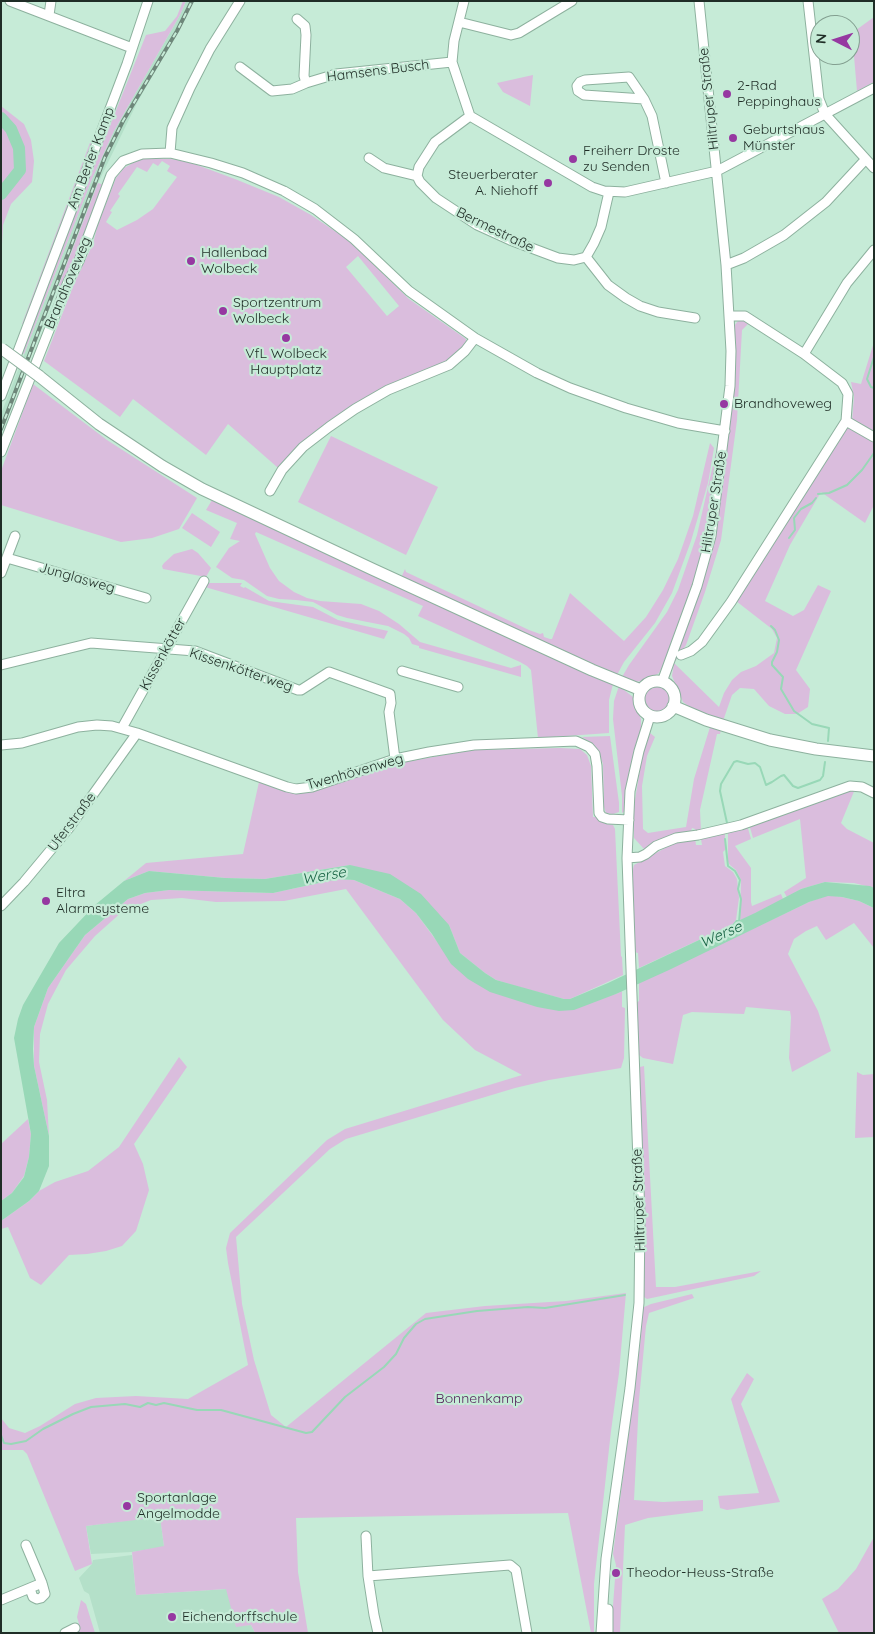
<!DOCTYPE html>
<html>
<head>
<meta charset="utf-8">
<style>
  body { margin:0 }
  #map { position:relative; width:875px; height:1634px; overflow:hidden; background:#c6ebd7; font-family:Quicksand,sans-serif }
  canvas { display:block }
  .frame { position:absolute; inset:0; border:2px solid #1f2d26; pointer-events:none }
  .north { position:absolute; left:810px; top:15px; width:50px; height:50px; box-sizing:border-box; background:#c6ebd7; border:1px solid #839f90; border-radius:50%; rotate:275deg; font-size:14px; font-weight:700; line-height:20px; text-align:center; color:#1f2d26 }
  .north::after { content:''; display:block; margin:auto; width:18px; height:22px; background:#9638a1; clip-path:polygon(50% 0,100% 100%,50% 72%,0 100%) }
</style>
</head>
<body>
<div id="map">
<canvas width="875" height="1634"></canvas>
<div class="frame"></div>
<div class="north">N</div>
</div>
<script>
const context = document.querySelector('canvas').getContext('2d');
context.lineJoin = 'round';
function fill(path, color) { context.fillStyle = color; context.fill(path, 'evenodd'); }
const toPath = rows => new Path2D(rows.map(r => 'M' + r).join(''));
function trace(path, color, width, dash) { context.strokeStyle = color; context.lineWidth = width; context.lineCap = dash ? 'butt' : 'round'; context.setLineDash(dash || []); context.stroke(path); }
function drawText(font, color, halo, rows, align = 'center') {
  context.font = font + ' Quicksand,sans-serif'; context.lineWidth = 4.5; context.setLineDash([]); context.textBaseline = 'middle'; context.strokeStyle = halo; context.fillStyle = color; for (const [text, x, y, turn = 0] of rows) {
    context.save(); context.translate(x, y); context.rotate((+turn || 0) * Math.PI / 180); context.textAlign = isNaN(turn) ? turn : align; if (halo) context.strokeText(text, 0, 0); context.fillText(text, 0, 0); context.restore();
  }
}
const built = toPath([
  [186,1,194,1,186,18,138,101,98,183,1,434,1,414,92,179,114,131,180,15],
  [160,1516,164,1547,132,1552,91,1554,86,1526],
  [132,1555,136,1595,227,1589,236,1626,251,1625,255,1633,100,1633,89,1594,84,1591,79,1578,92,1564,93,1560]
]);
const green = toPath([
  [183,1,186,1,180,15,114,131,92,179,24,354,22,353,107,127,109,128,146,35,165,31,177,16],
  [874,17,874,82,857,91,852,33],
  [533,75,530,106,503,92,497,83],
  [1,106,24,124,31,140,34,161,32,182,11,204,3,225,1,264],
  [91,140,93,141,24,324,22,324],
  [142,158,171,159,189,162,235,179,279,197,311,215,348,240,409,299,466,339,466,343,461,350,446,363,355,409,282,470,277,467,228,424,206,455,133,399,120,417,44,361,74,284,93,244,98,224,116,178,124,168],
  [162,161,170,166,167,171,177,177,153,209,137,220,117,230,106,222,112,212,110,211,120,196,118,194,137,167,147,172,153,163,158,166],
  [358,256,399,306,387,316,346,267],
  [98,183,104,185,77,257,61,289,58,287],
  [745,319,762,332,748,324,742,330,737,420,721,540,705,592,686,645,674,663,719,707,724,693,732,680,741,672,756,666,774,653,777,638,772,629,736,601,846,426,874,441,874,505,865,523,821,492,790,545,765,601,793,616,804,610,818,585,831,591,796,670,810,689,808,707,797,714,785,714,769,706,754,689,740,688,732,695,723,721,691,708,683,702,672,676,674,664,673,663,706,565,734,326,738,321],
  [874,342,874,436,852,421,854,397,851,382,861,384],
  [33,384,107,440,197,498,179,529,152,538,121,542,1,505,1,471],
  [331,436,438,487,406,555,298,502],
  [710,443,714,448,708,483,691,541,672,593,655,623,624,662,617,675,401,578,405,569,406,572,529,630,540,634,543,633,544,637,550,639,552,639,570,593,624,641,646,617,663,590,678,559,693,516],
  [718,443,719,449,707,533,700,562,667,658,659,673,647,680,635,682,622,677,629,665,667,612,678,590,697,535],
  [212,500,517,642,613,684,609,700,609,733,538,738,531,670,527,666,520,662,418,616,423,606,256,532,255,534,270,568,279,581,294,592,307,598,320,601,361,604,379,611,399,624,420,642,511,668,521,665,521,677,419,648,419,646,412,644,409,638,404,634,388,626,347,618,337,615,313,602,296,600,279,599,267,596,244,580,232,578,216,567,229,548,240,541,230,539,237,523,206,510],
  [192,513,220,532,211,547,182,528],
  [192,549,198,553,211,568,206,577,163,569,162,566,164,563,174,554],
  [207,583,242,583,240,586,244,588,245,587,269,601,313,607,338,620,388,631,384,639,205,587],
  '642 699a14 14 0 1 1 28 0a14 14 0 1 1-28 0Z',
  [619,686,633,697,641,719,641,731,628,782,625,811,622,813,622,796,613,719,614,701],
  [710,727,721,730,720,734,717,734,700,810,701,831,696,831,695,829,692,828,690,834,644,849,634,838,633,813,642,756,650,733,655,737,647,756,642,786,643,829,648,833,686,827,694,779],
  [610,736,619,803,619,812,613,814,606,813,604,807,603,764,599,752,590,742,582,737],
  [560,748,580,749,587,755,591,766,593,817,597,817,606,824,613,825,615,829,621,956,622,957,623,975,570,999,564,999,519,987,496,980,485,973,460,953,449,925,350,865,265,879,225,878,149,871,124,881,146,863,243,854,259,782,295,793,314,791,395,764,471,750],
  [855,789,841,823,847,829,874,843,874,888,854,883,825,882,801,889,787,897,784,892,806,878,800,819,753,838,749,824,839,791],
  [747,825,751,839,735,846,751,868,751,902,752,906,781,894,783,899,740,921,741,880,736,870,730,865,728,862,728,833],
  [725,834,725,850,723,852,725,866,733,872,737,879,739,898,736,920,733,924,639,968,638,953,634,952,632,873,634,865,676,842,695,838,696,845,702,845,701,839,703,837],
  [337,879,354,880,400,899,416,913,441,947,537,1007,616,994,622,991,622,1007,625,1008,624,1058,621,1068,549,1080,515,1088,346,1139,330,1149,236,1237,242,1304,254,1360,271,1415,286,1427,426,1313,485,1306,566,1301,626,1293,619,1373,611,1431,594,1584,594,1633,591,1633,568,1513,296,1518,298,1572,308,1633,255,1633,251,1625,236,1627,226,1589,136,1595,132,1552,164,1546,160,1517,86,1526,92,1564,75,1571,27,1454,23,1450,1,1450,1,1418,9,1428,25,1433,40,1426,75,1404,96,1398,136,1396,188,1399,248,1365,228,1263,226,1248,230,1233,327,1140,345,1129,522,1075,475,1050,443,1020,346,889,284,901,216,902,182,898,151,900,123,911,95,936,66,970,48,1004,40,1034,39,1062,47,1100,49,1136,34,1066,34,1027,48,988,85,935,128,899,145,893,169,890,273,893],
  [828,895,842,897,859,901,874,908,874,948,854,923,826,940,817,926,806,931,794,939,788,954,818,1011,831,1051,792,1072,789,1058,791,1017,790,1011,746,1007,744,1014,692,1012,683,1015,673,1064,643,1058,639,1055,636,1003,639,1001,639,983,809,902],
  [179,1057,187,1067,134,1144,143,1164,149,1190,136,1231,122,1246,106,1251,87,1254,69,1255,41,1285,30,1278,8,1227,1,1229,1,1221,29,1201,39,1191,55,1182,88,1171,119,1147],
  [644,1066,656,1287,675,1287,761,1271,754,1276,647,1299,644,1297,639,1071,640,1067],
  [857,1072,863,1075,874,1074,874,1137,855,1138],
  [28,1119,31,1134,29,1157,24,1176,12,1193,1,1201,1,1144],
  [692,1294,694,1298,649,1313,646,1326,639,1400,634,1500,663,1502,703,1500,703,1511,648,1518,625,1525,620,1633,611,1633,616,1565,613,1554,641,1337,642,1308,651,1304],
  [747,1373,754,1379,741,1404,780,1502,727,1510,720,1508,718,1496,759,1493,731,1399],
  [874,1537,874,1633,839,1633,822,1599,838,1589,856,1569],
  [81,1600,86,1604,95,1633,78,1633,79,1624,77,1617]
]);
const water = toPath([
  [350,865,390,874,421,894,449,925,460,953,485,973,496,980,564,999,570,999,608,983,733,924,736,920,740,920,755,913,801,889,811,886,825,882,870,886,874,888,874,908,859,901,842,897,828,896,809,902,669,970,616,994,574,1010,559,1011,537,1007,490,992,468,979,451,964,432,934,416,913,400,899,354,880,337,879,273,893,169,890,145,893,128,899,85,935,48,988,34,1027,33,1049,34,1066,49,1136,49,1166,39,1191,29,1201,1,1221,1,1201,12,1193,24,1177,29,1157,31,1134,14,1038,18,1019,23,1005,59,943,95,905,124,881,149,871,225,878,265,879]
]);
const stream = toPath([
  [874,357,867,379,871,387,874,388],
  [818,494,829,493,847,485,862,470,874,453],
  [789,538,795,530,794,518,801,509,812,503,816,498],
  [771,626,775,630,779,640,777,652,772,662,772,665,783,677,781,689,794,711,812,724,829,728,828,741],
  [727,823,720,791,721,784,734,762,737,761,748,764,755,763,760,767,766,785,772,782,781,776,784,775,793,786,798,788,820,780,823,776,825,762],
  [725,839,728,866,735,871,740,880,738,889,741,899,739,922],
  [1,1435,4,1443,11,1444,26,1441,43,1429,73,1414,91,1407,125,1404,140,1407,148,1403,156,1405,164,1403,197,1410,221,1410,306,1433,312,1432,345,1397,384,1367,396,1354,404,1338,416,1324,425,1319,477,1311,528,1307,545,1308,625,1295]
]);
const river = toPath([
  [1,118,11,129,19,148,20,170,1,194]
]);
const minor = toPath([
  [10,1,132,48],
  [464,1,454,41,452,62,470,116,592,187,604,191,625,192,717,171,874,88],
  [808,1,819,99,825,114,874,168],
  [49,15,51,1],
  [297,19,305,26,306,35,304,76,306,83],
  [459,22,511,35,519,33,572,1],
  [240,67,272,91,292,89,306,83,336,74,452,62],
  [644,99,584,95,578,91,577,86,580,82,585,80,629,77,644,99,652,116,666,183],
  [470,116,435,142,419,167,417,176,420,182,436,198,477,225,510,240,558,258,574,260,586,257,594,243,601,227,609,192],
  [170,153,172,128,190,88,210,49,240,1],
  [369,158,384,168,417,176],
  [586,257,608,285,626,298,640,306,658,312,695,318],
  [726,265,744,258,784,235,826,202,865,160],
  [729,316,745,316,804,354,842,383,848,394,846,421],
  [804,354,847,283,874,250],
  [1,396,127,64,148,1],
  [1,452,68,282,79,261,111,175,123,161,142,154,170,153,211,163,243,173,284,191,315,209,354,239,409,291,475,338,537,373,570,388,626,408,678,423,725,431],
  [270,491,282,470,303,447,329,427,355,409,388,390,449,365,465,351,475,338],
  [7,558,146,598],
  [1,573,15,536],
  [681,655,691,651,702,642,731,602,846,421,874,437],
  [1,665,91,643,195,651,298,690,301,690,329,672,390,694,391,703,389,712,395,759],
  [402,671,458,687],
  [662,682,697,586,711,536,730,386,731,351,726,265,699,1],
  [122,728,204,581],
  [1,745,22,743,78,727,97,725,112,726,137,733,287,787,296,789,312,787,395,759,429,752,474,745,576,741,589,747,595,754,597,766,599,813,602,817,608,819,629,820],
  [627,858,640,857,646,854,656,846,676,838,698,835,741,825,850,786,862,787,874,793],
  [1,906,24,882,69,828,137,733],
  [366,1536,368,1576],
  [30,1589,33,1597,37,1599,41,1598,45,1594,42,1583],
  [1,1600,42,1583,26,1545],
  [608,1609,608,1633],
  [65,1633,75,1628],
  [378,1633,374,1615,368,1576,510,1565,516,1570,527,1633],
  [601,1633,606,1559,630,1388,639,1303,640,1217,627,858,630,791,639,751,650,716]
]);
const major = toPath([
  [39,376,99,424,162,466,202,489,372,569,592,670,641,690],
  '639 699a18 18 0 1 1 36 0a18 18 0 1 1-36 0Z',
  [673,706,706,720,770,740,816,749,874,756]
]);
const rail = toPath([
  [1,429,105,157,123,121,177,31,192,1]
]);
const majorBridge = toPath([
  [2,349,39,376]
]);
const markers = [
  [727,94,5,"#9638a1"],
  [733,138,5,"#9638a1"],
  [573,159,5,"#9638a1"],
  [548,183,5,"#9638a1"],
  [191,261,5,"#9638a1"],
  [223,311,5,"#9638a1"],
  [286,338,5,"#9638a1"],
  [724,404,5,"#9638a1"],
  [46,901,5,"#9638a1"],
  [127,1506,5,"#9638a1"],
  [616,1573,5,"#9638a1"],
  [172,1617,5,"#9638a1"]
];
const streetNames = [
  ["Hamsens Busch",378,71,-7],
  ["Hiltruper Straße",709,99,-96],
  ["Am Berler Kamp",91,158,-69],
  ["Bermestraße",495,230,26],
  ["Brandhoveweg",68,283,-67],
  ["Hiltruper Straße",714,502,-81],
  ["Junglasweg",77,578,16],
  ["Kissenkötter",163,654,-61],
  ["Kissenkötterweg",241,670,19],
  ["Twenhövenweg",355,772,-16],
  ["Uferstraße",72,822,-53],
  ["Hiltruper Straße",639,1200,-92]
];
const poiNames = [
  ["2-Rad",737,86],
  ["Peppinghaus",737,102],
  ["Geburtshaus",743,130],
  ["Münster",743,146],
  ["Freiherr Droste",583,151],
  ["zu Senden",583,167],
  ["Steuerberater",538,175,"right"],
  ["A. Niehoff",538,191,"right"],
  ["Hallenbad",201,253],
  ["Wolbeck",201,269],
  ["Sportzentrum",233,303],
  ["Wolbeck",233,319],
  ["VfL Wolbeck",286,354,"center"],
  ["Hauptplatz",286,370,"center"],
  ["Brandhoveweg",734,404],
  ["Eltra",56,893],
  ["Alarmsysteme",56,909],
  ["Sportanlage",137,1498],
  ["Angelmodde",137,1514],
  ["Theodor-Heuss-Straße",626,1573],
  ["Eichendorffschule",182,1617]
];
const parkNames = [
  ["Bonnenkamp",479,1399]
];
const waterNames = [
  ["Werse",324,876,-10],
  ["Werse",721,935,-24]
];
fill(built, '#b4e0c9');
fill(green, '#dabddd');
fill(water, '#98d8b7');
trace(stream, '#98d8b7', 2);
trace(river, '#98d8b7', 12);
trace(minor, '#8db19e', 11);
trace(major, '#8db19e', 13);
trace(minor, '#fff', 9);
trace(major, '#fff', 11);
trace(rail, '#6e877a', 4);
trace(rail, '#c6ebd7', 2, [5.5]);
trace(majorBridge, '#8db19e', 13, []);
trace(majorBridge, '#fff', 11);
for (const [x, y, r, color] of markers) { const dot = new Path2D(); dot.arc(x, y, r, 0, 2 * Math.PI); context.fillStyle = color; context.fill(dot); trace(dot, '#c6ebd7', 2); }
drawText('14px', '#1f2d26', '#c6ebd7', streetNames);
drawText('14px', '#1f2d26', '#c6ebd7', poiNames, 'left');
drawText('14px', '#56235c', '#c6ebd7', parkNames);
drawText('italic 15px', '#196445', '#c6ebd7', waterNames);
</script>
</body>
</html>
